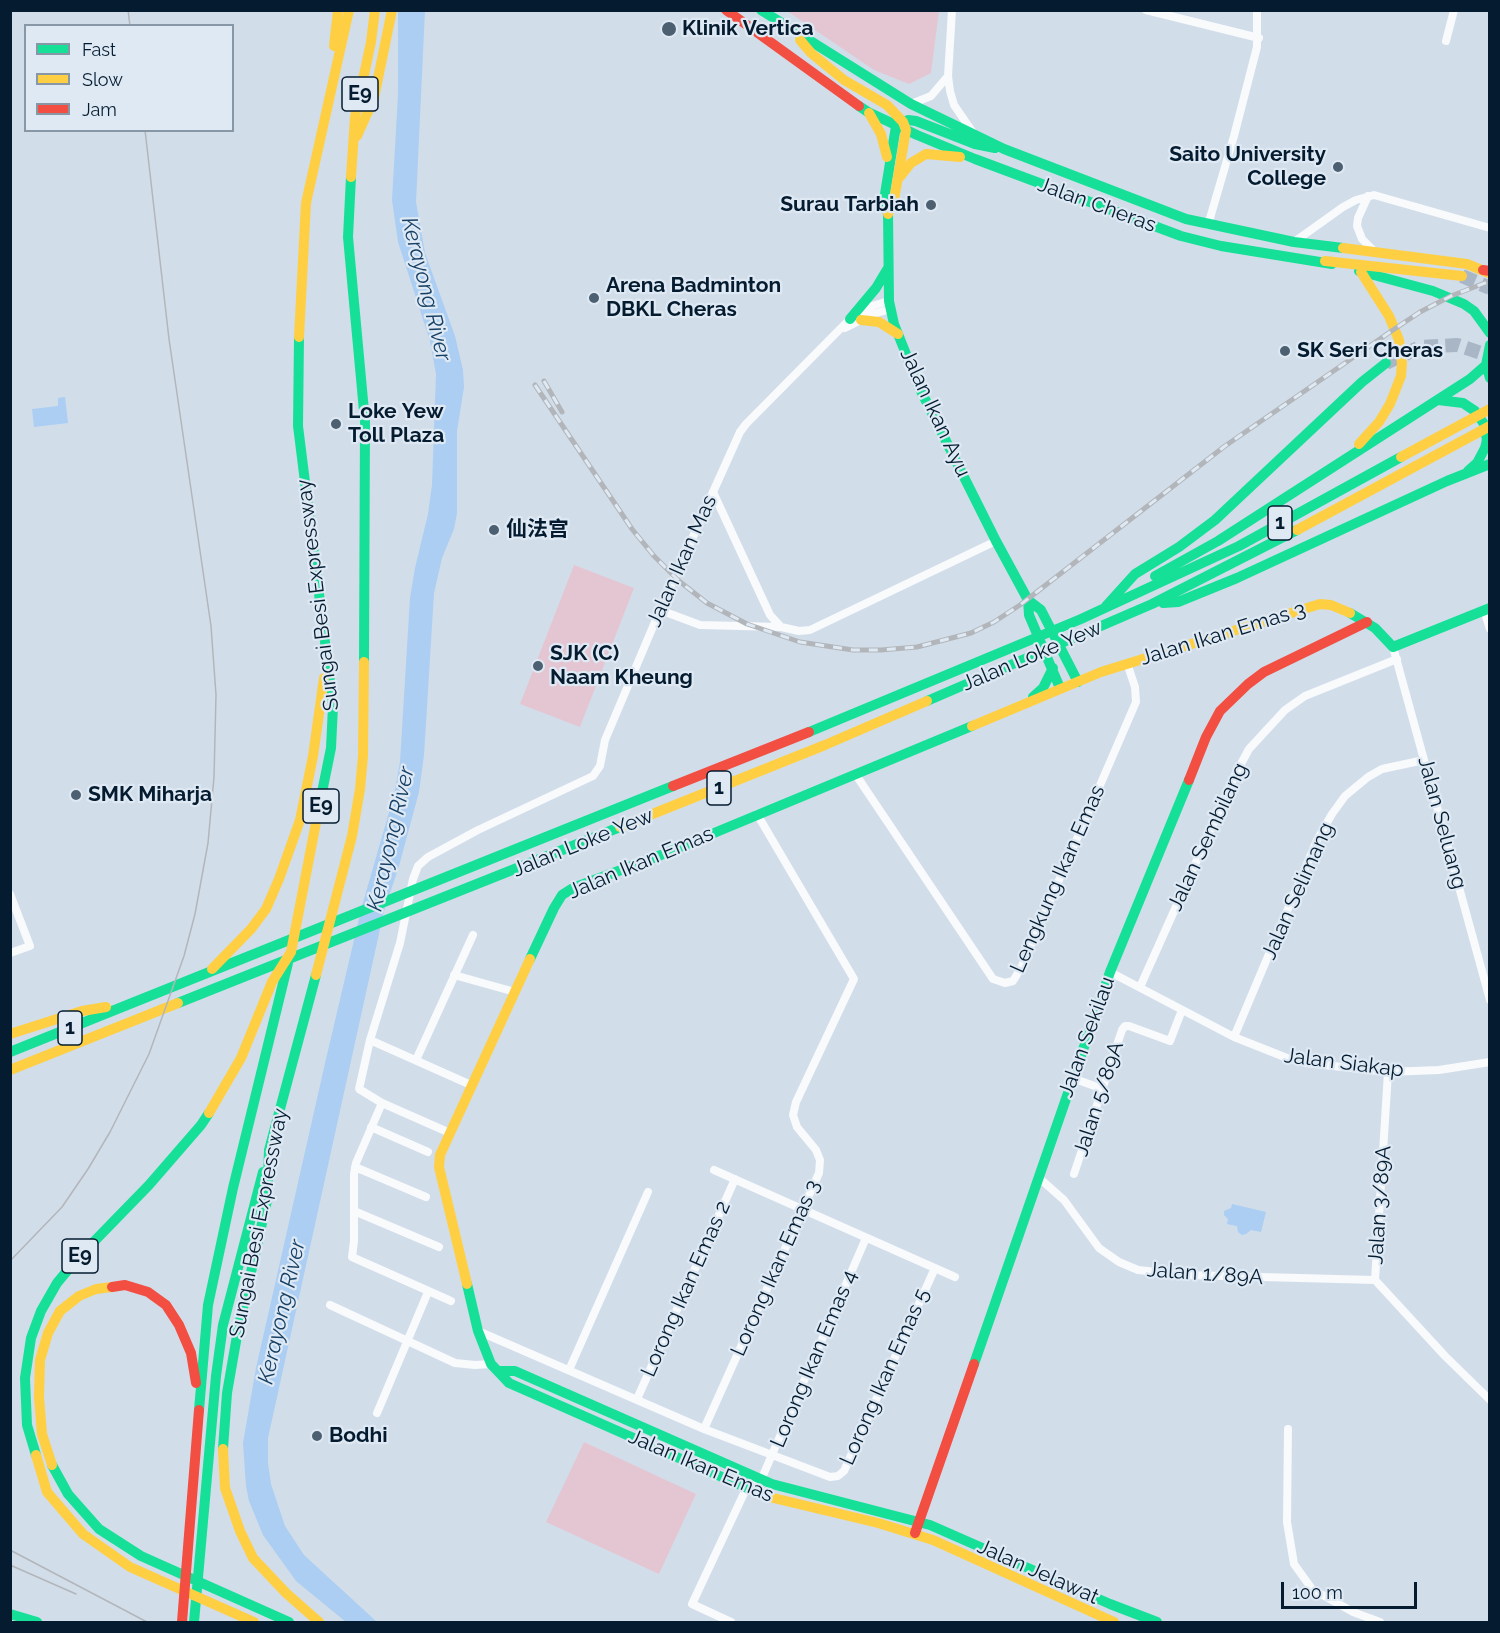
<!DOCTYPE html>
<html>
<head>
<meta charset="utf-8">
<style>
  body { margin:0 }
  #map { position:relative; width:1500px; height:1633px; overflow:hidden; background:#d2ddea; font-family:Raleway,sans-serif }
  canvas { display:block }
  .frame { position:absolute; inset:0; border:12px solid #051c30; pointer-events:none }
  .legend { position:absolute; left:24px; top:24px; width:210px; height:108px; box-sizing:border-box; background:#dee9f4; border:2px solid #8797a6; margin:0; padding:8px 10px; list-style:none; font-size:18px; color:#051c30 }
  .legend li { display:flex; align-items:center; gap:12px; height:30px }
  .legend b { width:30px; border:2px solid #8797a6 }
  .scale { position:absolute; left:1281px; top:1582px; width:136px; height:27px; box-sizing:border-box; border:3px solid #051c30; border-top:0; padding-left:8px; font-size:18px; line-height:21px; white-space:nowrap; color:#051c30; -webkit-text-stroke:4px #dee9f4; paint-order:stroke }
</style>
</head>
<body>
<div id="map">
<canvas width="1500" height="1633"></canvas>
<div class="frame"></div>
<ul class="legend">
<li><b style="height:8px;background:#16e098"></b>Fast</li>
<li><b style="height:8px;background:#ffcf43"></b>Slow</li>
<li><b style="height:8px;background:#f24e42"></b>Jam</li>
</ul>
<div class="scale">100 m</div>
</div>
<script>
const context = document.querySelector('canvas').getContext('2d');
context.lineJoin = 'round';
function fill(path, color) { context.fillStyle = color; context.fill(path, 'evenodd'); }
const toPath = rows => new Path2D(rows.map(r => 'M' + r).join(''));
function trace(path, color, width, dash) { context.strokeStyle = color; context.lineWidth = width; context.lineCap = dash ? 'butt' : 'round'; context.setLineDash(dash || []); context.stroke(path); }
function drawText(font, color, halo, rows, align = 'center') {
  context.font = font + ' Raleway,"Noto Sans SC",sans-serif'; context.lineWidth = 4.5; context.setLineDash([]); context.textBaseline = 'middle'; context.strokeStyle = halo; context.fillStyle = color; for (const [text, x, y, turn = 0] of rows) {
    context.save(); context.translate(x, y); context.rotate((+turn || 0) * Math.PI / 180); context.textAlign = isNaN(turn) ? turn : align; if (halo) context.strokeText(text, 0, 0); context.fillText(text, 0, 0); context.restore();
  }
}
const green = toPath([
  [787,11,939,11,931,73,909,84,874,70],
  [574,565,634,588,580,727,520,704],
  [584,1442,696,1494,659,1574,546,1522]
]);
const water = toPath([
  [425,10,416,202,425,253,455,336,463,370,464,387,457,431,457,513,454,529,442,558,434,593,424,755,419,792,399,866,384,911,268,1438,268,1463,271,1484,285,1526,304,1555,377,1622,346,1622,296,1581,263,1535,249,1501,246,1486,243,1443,256,1368,326,1059,362,906,394,795,400,762,410,598,415,568,428,514,432,485,436,374,430,341,398,242,392,200,398,95,398,11],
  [65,397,68,423,34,427,32,409,58,406,58,398],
  [1232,1204,1266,1212,1261,1232,1251,1230,1246,1234,1242,1235,1238,1232,1237,1226,1227,1224,1228,1219,1224,1215,1224,1211,1231,1208]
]);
const highwayTunnel = toPath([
  [1462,276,1490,288],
  [1386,363,1420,347,1457,345,1490,356]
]);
const street = toPath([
  [952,10,948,76,950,91,954,105,974,134],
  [1146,10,1259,38],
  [1446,41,1454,10],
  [911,104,931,96,948,76],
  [1368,196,1358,218,1357,226,1362,239,1375,252],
  [1208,225,1234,136,1257,47,1257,10],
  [1294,242,1343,207,1356,200,1374,195,1490,228],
  [845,328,873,314,891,309],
  [713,492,770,615,781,627],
  [660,610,700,625,781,627,799,631,810,630,996,541],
  [1484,610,1490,629],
  [1393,647,1490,1000],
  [856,775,993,979,1005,983,1013,981,1021,968,1136,702,1135,687,1127,663],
  [10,894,30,946,10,953],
  [1110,972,1234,1037,1287,1058,1306,1063,1388,1072,1439,1070,1490,1062],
  [454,975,515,992],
  [1140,987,1235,775,1249,749,1285,710,1305,696,1397,659],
  [1234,1037,1317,840,1332,814,1345,796,1368,777,1382,769,1424,760],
  [370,1040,471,1085],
  [416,1060,473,935],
  [1388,1072,1375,1280,1445,1356,1490,1400],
  [1072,1078,1103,1089],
  [382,1103,356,1163,354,1174,354,1241,352,1257,451,1301],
  [371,1127,428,1152],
  [450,1133,382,1103,359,1089,370,1040,400,943,413,879,418,866,428,857,478,830,593,776,600,766,605,740,660,610,740,432,746,424,850,319,872,306,889,301],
  [355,1167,426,1197],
  [714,1170,955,1277],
  [1074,1174,1122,1030,1125,1026,1129,1026,1170,1041,1182,1010],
  [1038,1177,1064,1200,1099,1248,1119,1262,1138,1270,1186,1275,1375,1280],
  [354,1211,439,1247],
  [330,1305,455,1363,475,1365,491,1364],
  [478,1331,704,1429,830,1477,838,1476,844,1471,935,1268],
  [569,1370,648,1192],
  [637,1399,735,1179],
  [377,1413,428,1292],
  [704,1429,819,1173,820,1160,816,1150,797,1127,793,1115,796,1102,854,979,757,814],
  [1288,1429,1287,1522,1294,1564,1312,1589,1353,1612,1380,1622],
  [731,1622,692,1604,746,1489,761,1480,866,1238]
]);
const fast = toPath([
  [761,10,911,104,1004,149,1186,219,1294,242,1343,248],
  [859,106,868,112,917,135,975,159,1181,236,1221,246,1332,264],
  [897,125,908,120,916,121,975,144,995,148],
  [896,126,884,200,888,214,889,301,894,324,920,389,996,541,1028,600,1041,610,1078,682],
  [351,177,348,237,365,422,364,662],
  [1359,271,1433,291,1464,304,1474,311,1490,333],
  [850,319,876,288,888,268],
  [299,337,298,426,333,706,331,748,319,807],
  [1490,345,1486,365,1490,378],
  [1438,400,1463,403,1475,411,1484,424,1487,440,1485,448,1477,463,1468,471],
  [1155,576,1218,541,1470,379,1486,365],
  [1028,600,1029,615,1060,688],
  [1163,603,1178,602,1237,578,1447,481,1490,464],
  [1106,606,1135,574,1179,547,1215,520,1362,382,1386,363],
  [1350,613,1375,628,1393,647,1490,608],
  [1033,697,1043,688,1053,668],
  [927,701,1152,604,1297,530],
  [809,732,1081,619,1239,546,1401,457],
  [530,959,554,908,562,895,573,888,661,855,972,726],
  [178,1003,620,827],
  [10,1052,673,786],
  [467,1284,478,1331,491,1364,509,1383,765,1496],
  [974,1364,1110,972,1189,780],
  [498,1371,515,1371,772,1484,930,1525,1110,1604,1157,1622],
  [199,1410,208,1305,233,1188,288,963],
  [223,1449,227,1393,238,1330,267,1201,269,1150,316,975],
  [36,1455,27,1425,25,1378,31,1338,41,1311,57,1283,77,1259,149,1185,201,1125,209,1113],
  [52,1465,68,1494,99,1529,141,1556,289,1622],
  [10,1614,37,1622],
  [194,1622,216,1376,223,1325,263,1172]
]);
const slow = toPath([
  [800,40,811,53,844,80,887,105,903,122,906,130,894,200,888,214],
  [334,46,338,10],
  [869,113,881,134,887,157],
  [357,136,374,98,392,10],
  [351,177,355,117,371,42,375,10],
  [899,178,911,163,926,154,960,157],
  [1343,248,1467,264,1489,273],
  [1325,261,1462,276],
  [861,320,879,322,898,334],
  [299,337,306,203,349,10],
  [1359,444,1379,422,1390,404,1401,376,1402,363,1399,340,1389,316,1361,272],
  [1401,457,1490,409],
  [1297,530,1490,426],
  [972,726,1101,672,1320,604,1331,605,1350,613],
  [620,827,825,745,927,701],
  [212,969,251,929,266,909,279,879,300,820,313,756,324,678],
  [316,975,352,836,360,789,363,756,364,662],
  [10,1034,82,1011,106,1007],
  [10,1070,178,1003],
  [209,1113,241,1058,272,982,291,952,319,807],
  [467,1284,439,1167,440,1155,530,959],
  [223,1449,225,1488,240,1531,253,1558,286,1593,319,1622],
  [36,1455,47,1492,83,1534,130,1567,254,1622],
  [52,1465,42,1434,39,1397,40,1360,48,1333,60,1311,79,1296,96,1289,112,1287],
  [765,1496,878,1523,933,1540,1114,1622]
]);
const jam = toPath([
  [726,10,859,106],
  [1483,270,1490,271],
  [1189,780,1206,737,1220,711,1248,684,1264,672,1367,622],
  [673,786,809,732],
  [112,1287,125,1285,148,1292,166,1305,179,1325,191,1353,196,1383],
  [915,1533,974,1364],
  [182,1622,199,1410]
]);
const tram = toPath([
  [128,10,130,26],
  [10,1261,62,1207,88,1169,110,1132,149,1054,184,956,195,914,208,843,214,777,216,695,211,626,169,339,145,130],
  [10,1550,147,1622],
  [10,1565,76,1594]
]);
const rail = toPath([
  [544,381,562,412],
  [535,385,632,529,654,556,679,581,707,603,747,624,800,642,853,650,881,650,917,647,971,633,994,622,1020,605,1225,446,1390,332,1420,312,1451,296,1490,281]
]);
const markers = [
  [669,29,8,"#4d6071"],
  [1338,167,6,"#4d6071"],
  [931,205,6,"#4d6071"],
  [594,298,6,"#4d6071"],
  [1285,351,6,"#4d6071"],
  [336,424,6,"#4d6071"],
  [494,530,6,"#4d6071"],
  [538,666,6,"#4d6071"],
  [76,795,6,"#4d6071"],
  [317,1436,6,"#4d6071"]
];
const shields = [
  [360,94,36],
  [1280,523,24],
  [719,788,24],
  [321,806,36],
  [70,1028,24],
  [80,1256,36]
];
const shieldNames = [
  ["E9",360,94],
  ["1",1280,523],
  ["1",719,788],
  ["E9",321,806],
  ["1",70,1028],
  ["E9",80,1256]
];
const poiNames = [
  ["Klinik Vertica",682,29],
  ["Saito University",1326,155,"right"],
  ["College",1326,179,"right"],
  ["Surau Tarbiah",919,205,"right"],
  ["Arena Badminton",606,286],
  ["DBKL Cheras",606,310],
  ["SK Seri Cheras",1297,351],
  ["Loke Yew",348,412],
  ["Toll Plaza",348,436],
  ["仙法宫",506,530],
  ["SJK (C)",550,654],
  ["Naam Kheung",550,678],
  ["SMK Miharja",88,795],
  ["Bodhi",329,1436]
];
const streetNames = [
  ["Jalan Cheras",1097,205,20],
  ["Jalan Ikan Ayu",935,413,65],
  ["Jalan Ikan Mas",682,561,-66],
  ["Sungai Besi Expressway",318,595,-97],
  ["Jalan Ikan Emas 3",1223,634,-17],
  ["Jalan Loke Yew",1032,656,-23],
  ["Jalan Seluang",1442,823,75],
  ["Jalan Sembilang",1208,837,-65],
  ["Jalan Loke Yew",583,843,-22],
  ["Jalan Ikan Emas",641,863,-23],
  ["Lengkung Ikan Emas",1058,879,-66],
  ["Jalan Selimang",1298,891,-66],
  ["Jalan Sekilau",1087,1037,-70],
  ["Jalan Siakap",1344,1063,7],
  ["Jalan 5/89A",1099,1099,-72],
  ["Jalan 3/89A",1380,1205,-86],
  ["Sungai Besi Expressway",259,1223,-79],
  ["Lorong Ikan Emas 3",776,1268,-66],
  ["Jalan 1/89A",1205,1274,4],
  ["Lorong Ikan Emas 2",686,1289,-66],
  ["Lorong Ikan Emas 4",814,1359,-67],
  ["Lorong Ikan Emas 5",885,1377,-66],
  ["Jalan Ikan Emas",701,1466,23],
  ["Jalan Jelawat",1038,1572,24]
];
const waterNames = [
  ["Kerayong River",426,289,76],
  ["Kerayong River",391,839,-77],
  ["Kerayong River",282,1312,-77]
];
fill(green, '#e4c6d2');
fill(water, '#abcef2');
trace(highwayTunnel, '#a9b6c5', 14, [14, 7]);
trace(street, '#f8fafc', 8);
trace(fast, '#16e098', 10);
trace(slow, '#ffcf43', 10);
trace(jam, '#f24e42', 10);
trace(tram, '#b2b6ba', 1.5);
trace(rail, '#b2b6ba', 5);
trace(rail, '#dee9f4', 3, [9]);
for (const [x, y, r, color] of markers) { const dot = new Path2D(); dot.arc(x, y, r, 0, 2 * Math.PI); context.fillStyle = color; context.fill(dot); trace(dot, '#dee9f4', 2); }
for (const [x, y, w] of shields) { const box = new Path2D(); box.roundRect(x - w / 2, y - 17, w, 34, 4.5); context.fillStyle = '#dee9f4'; context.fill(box); trace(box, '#051c30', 1.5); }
drawText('bold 20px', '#051c30', null, shieldNames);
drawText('bold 21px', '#051c30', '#dee9f4', poiNames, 'left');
drawText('21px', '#051c30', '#dee9f4', streetNames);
drawText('italic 22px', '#164065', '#dee9f4', waterNames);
</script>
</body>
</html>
